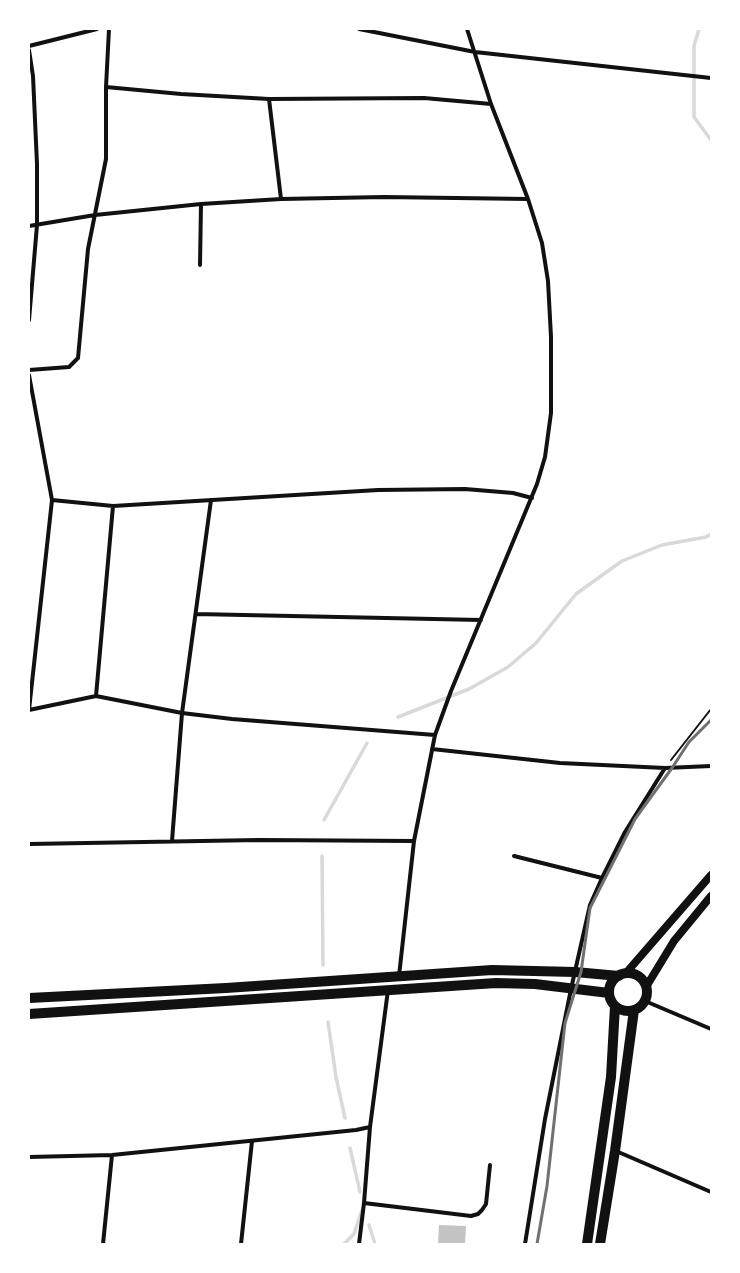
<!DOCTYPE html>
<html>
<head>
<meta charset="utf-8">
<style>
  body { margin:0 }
  #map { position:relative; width:740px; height:1273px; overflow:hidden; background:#fff; font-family:Raleway,sans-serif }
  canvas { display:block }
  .frame { position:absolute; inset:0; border:30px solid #fff; pointer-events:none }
</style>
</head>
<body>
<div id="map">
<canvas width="740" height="1273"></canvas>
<div class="frame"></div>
</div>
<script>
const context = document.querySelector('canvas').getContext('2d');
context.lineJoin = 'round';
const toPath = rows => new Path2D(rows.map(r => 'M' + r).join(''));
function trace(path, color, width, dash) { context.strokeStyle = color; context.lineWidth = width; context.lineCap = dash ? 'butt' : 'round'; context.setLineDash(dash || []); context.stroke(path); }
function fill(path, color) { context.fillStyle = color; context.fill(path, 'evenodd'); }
const stream = toPath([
  [699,29,694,46,694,117,711,140],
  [398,717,469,689,508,667,536,643,576,594,622,561,662,545,706,537,711,534],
  [324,820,367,743],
  [322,856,323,965],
  [328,1022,336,1077,345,1118],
  [350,1148,360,1192],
  [369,1225,375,1244],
  [344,1244,354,1234,362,1210]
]);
const building = toPath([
  [439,1225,466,1226,465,1244,438,1244]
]);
const path = toPath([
  [671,760,711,709]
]);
const minor = toPath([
  [359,29,475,52,711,78],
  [29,46,97,29],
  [29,50,33,76,37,164,37,225,29,320],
  [106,87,181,94,269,99,424,98,491,104],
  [269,99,281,199],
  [29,226,95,215,201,204,281,199,384,197,528,199],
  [200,265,201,204],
  [29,370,69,367,78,358,88,249,106,159,106,87,109,29],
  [29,375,52,500,29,710],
  [52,500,113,506,378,490,465,489,513,493,532,498],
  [196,614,481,620],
  [96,696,113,506],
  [29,710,96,696,182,713,232,719,435,735],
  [432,749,560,763,665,768,711,766],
  [172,841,182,713,211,500],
  [29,844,259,840,414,841],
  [514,856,602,878],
  [399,976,414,841,435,735,451,691,537,484,545,457,551,413,551,337,548,281,542,243,528,199,491,104,467,29],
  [645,1001,711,1029],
  [370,1127,364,1203,471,1216,478,1214,482,1210,486,1204,490,1165],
  [616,1151,711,1192],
  [29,1157,112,1155,356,1130,370,1127,388,990],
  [103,1244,112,1155],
  [241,1244,252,1141],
  [359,1244,364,1203],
  [525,1244,545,1119,571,989,590,905,602,878,625,832,665,768]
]);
const secondary = toPath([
  [626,973,711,875],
  [646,987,674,941,711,896]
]);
const primary = toPath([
  '609 992a19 19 0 1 1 38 0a19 19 0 1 1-38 0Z',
  [29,998,226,988,492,970,575,972,619,976],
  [29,1014,496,983,535,984,609,993],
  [587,1244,611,1077,615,1006],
  [600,1244,615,1151,634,1010]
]);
const rail = toPath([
  [537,1244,547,1186,565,1023,581,972,590,908,635,819,672,768,689,742,711,720]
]);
trace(stream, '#d9d9d9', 3.5);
fill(building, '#c4c4c4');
trace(path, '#111', 2);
trace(minor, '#111', 4);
trace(secondary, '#111', 8);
trace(primary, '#111', 10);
trace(rail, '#707070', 3);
</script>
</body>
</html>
